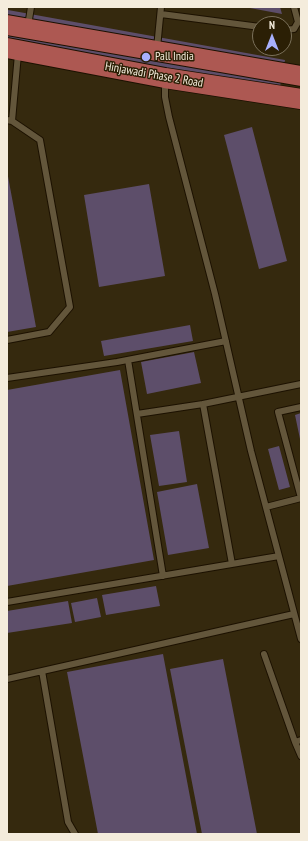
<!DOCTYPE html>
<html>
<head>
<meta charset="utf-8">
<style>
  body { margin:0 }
  #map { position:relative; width:308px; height:841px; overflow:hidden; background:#35290e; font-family:"PT Sans Narrow",sans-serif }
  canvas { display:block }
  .frame { position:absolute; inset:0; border:8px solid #f4ecdc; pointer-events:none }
  .north { position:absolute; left:252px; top:16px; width:40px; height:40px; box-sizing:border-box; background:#2b1f05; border:1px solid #7b715b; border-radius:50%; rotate:0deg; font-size:11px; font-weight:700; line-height:16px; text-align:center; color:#f4ecdc }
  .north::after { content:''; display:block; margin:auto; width:14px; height:18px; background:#a8b0fc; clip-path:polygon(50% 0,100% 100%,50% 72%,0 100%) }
</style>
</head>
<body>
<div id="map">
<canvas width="308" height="841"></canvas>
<div class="frame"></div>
<div class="north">N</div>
</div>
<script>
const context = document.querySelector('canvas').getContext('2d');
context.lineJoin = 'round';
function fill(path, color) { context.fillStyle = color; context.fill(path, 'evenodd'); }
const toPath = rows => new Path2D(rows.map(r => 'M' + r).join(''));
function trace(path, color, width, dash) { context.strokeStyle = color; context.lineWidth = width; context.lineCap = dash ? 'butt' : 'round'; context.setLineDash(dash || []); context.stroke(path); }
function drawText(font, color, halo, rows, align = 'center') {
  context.font = font + ' "PT Sans Narrow",sans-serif'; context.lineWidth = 3; context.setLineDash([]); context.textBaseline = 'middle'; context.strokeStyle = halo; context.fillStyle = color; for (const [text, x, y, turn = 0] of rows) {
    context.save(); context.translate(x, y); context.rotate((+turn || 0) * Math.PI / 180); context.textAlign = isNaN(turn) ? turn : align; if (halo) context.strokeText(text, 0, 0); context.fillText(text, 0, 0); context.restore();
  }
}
const building = toPath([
  [250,7,280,7,282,14,250,8],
  [8,10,285,60,277,103,7,54],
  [252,127,287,261,259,269,224,135],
  [7,171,36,327,7,332],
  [149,184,165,276,99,287,84,195],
  [190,325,193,341,104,356,101,341],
  [194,352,201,383,147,394,141,362],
  [120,370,154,560,7,586,7,390],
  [301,413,301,439,300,439,295,415],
  [179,431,187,482,159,486,150,435],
  [279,446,290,487,279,490,268,449],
  [197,484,209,548,168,555,157,492],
  [156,586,160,606,106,615,102,595],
  [97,598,101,617,75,622,71,603],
  [68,601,72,623,7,633,7,611],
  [163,654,197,834,98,834,67,672],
  [223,659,257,834,202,834,170,669]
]);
const service = toPath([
  [161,14,260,27],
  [28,26,31,7],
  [284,30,294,29,298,22,294,7],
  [157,48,161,7],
  [165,81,165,97,169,117,215,294,251,451,301,639],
  [7,120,12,121,18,54],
  [7,340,49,332,70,307,40,140,12,121],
  [128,360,163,576],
  [7,378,117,362,226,341],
  [203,404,301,384],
  [137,414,203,404,232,564],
  [301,498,278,412,301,407],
  [266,507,301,498],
  [7,602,279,556],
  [264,654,295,742,301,740],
  [42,671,68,822,75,834],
  [7,679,294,614],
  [295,742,301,756]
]);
const primary = toPath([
  [7,25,301,76],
  [7,48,165,78,301,99]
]);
const markers = [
  [146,57,5,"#a8b0fc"]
];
const poiNames = [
  ["Pall India",155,57]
];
const streetNames = [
  ["Hinjawadi Phase 2 Road",154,75,10]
];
fill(building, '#5d4e6a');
trace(service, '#1c1100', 8);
trace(primary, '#1c1100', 22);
trace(service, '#63563b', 6);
trace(primary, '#ad5852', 20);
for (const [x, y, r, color] of markers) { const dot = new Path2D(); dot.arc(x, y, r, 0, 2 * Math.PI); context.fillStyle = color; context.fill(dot); trace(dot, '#2b1f05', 1.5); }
drawText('12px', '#f4ecdc', '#2b1f05', poiNames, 'left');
drawText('12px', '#f4ecdc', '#2b1f05', streetNames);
</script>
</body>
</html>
